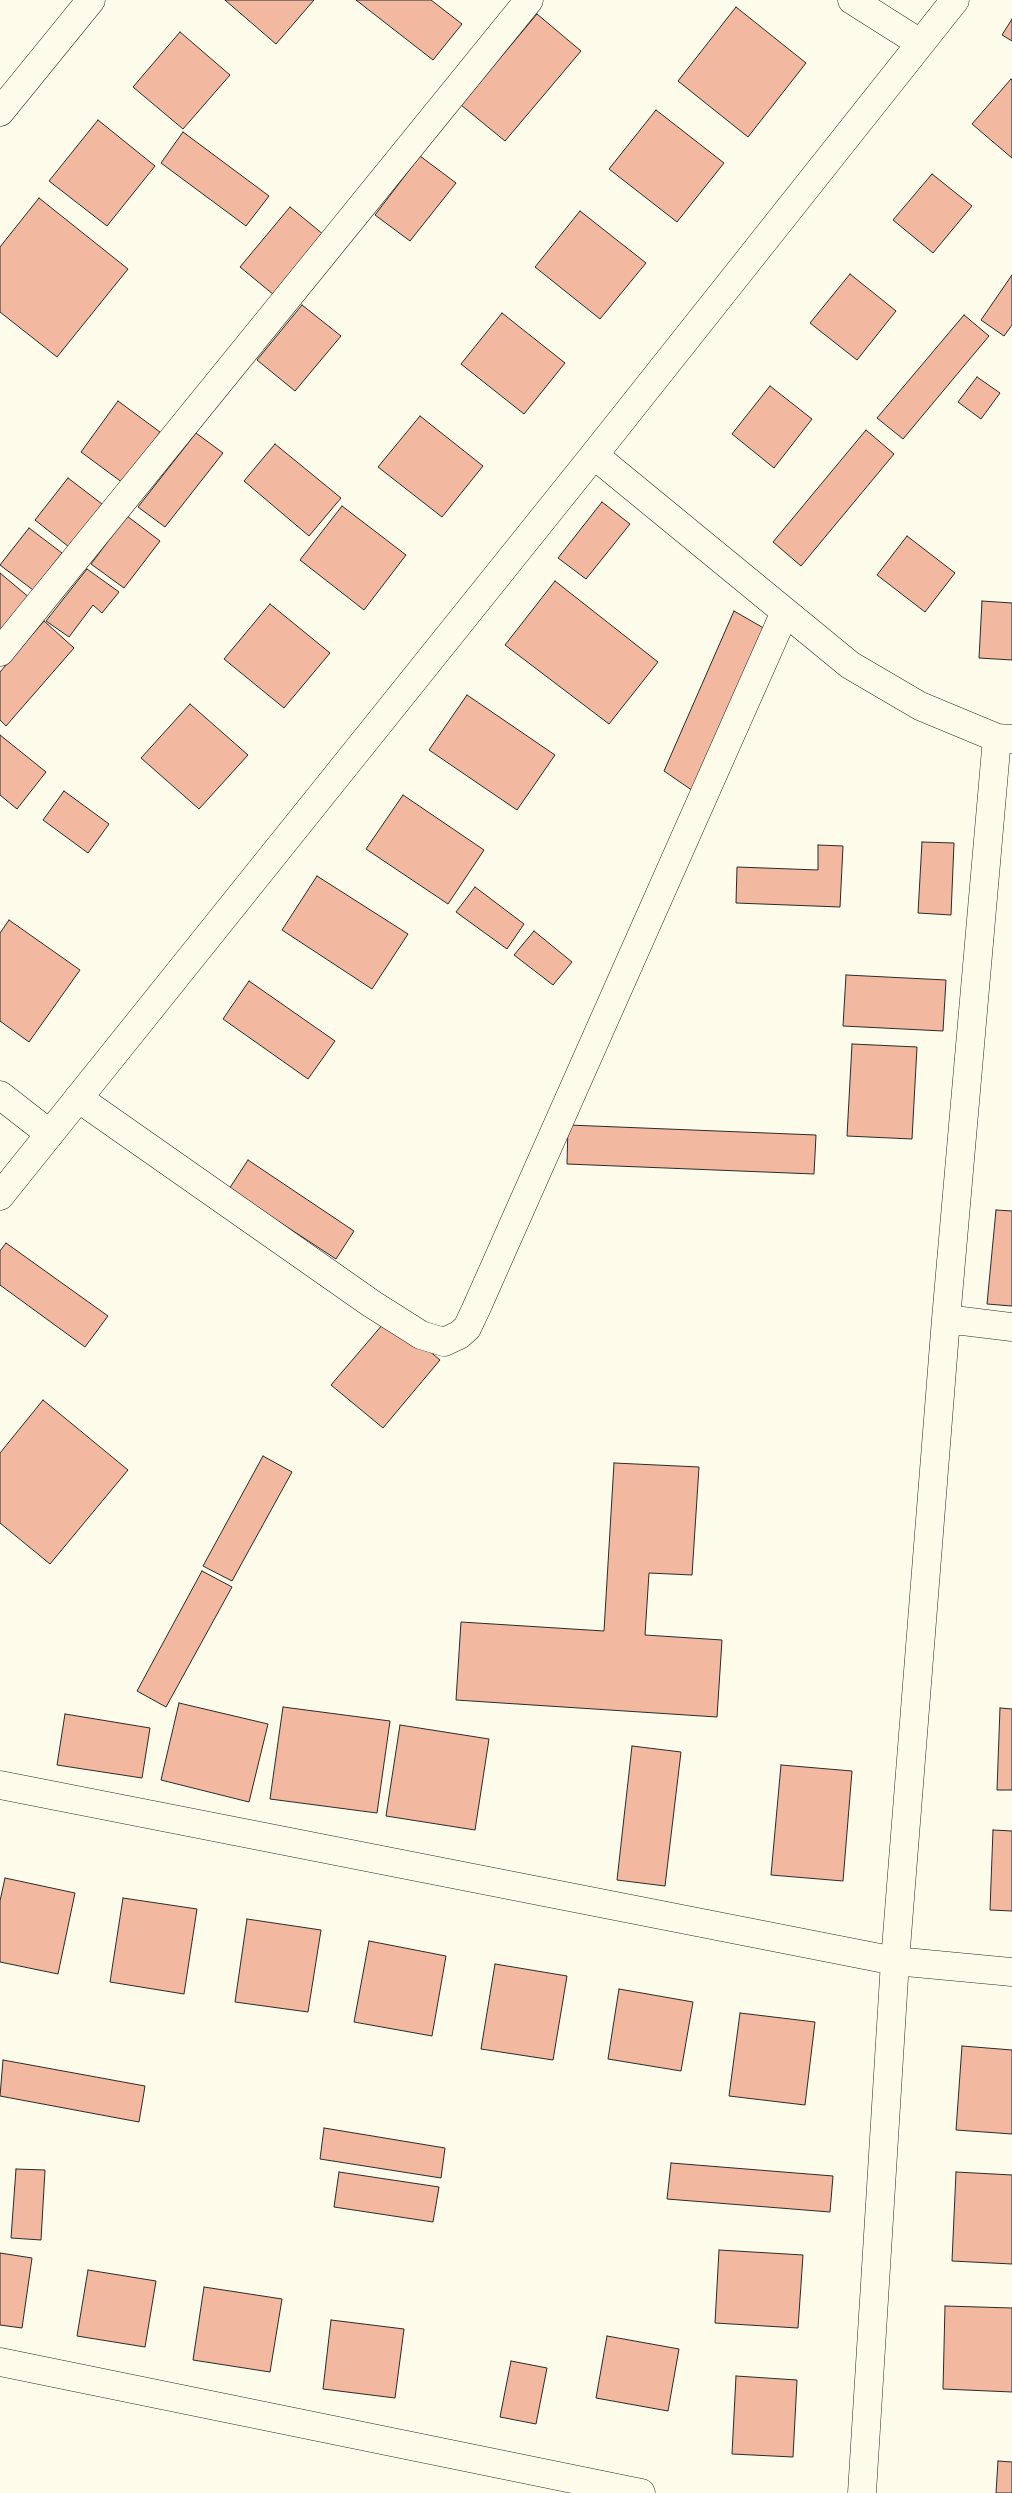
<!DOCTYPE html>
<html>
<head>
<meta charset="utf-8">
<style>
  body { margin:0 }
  canvas { display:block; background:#fdfbea }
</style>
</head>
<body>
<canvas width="1012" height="2493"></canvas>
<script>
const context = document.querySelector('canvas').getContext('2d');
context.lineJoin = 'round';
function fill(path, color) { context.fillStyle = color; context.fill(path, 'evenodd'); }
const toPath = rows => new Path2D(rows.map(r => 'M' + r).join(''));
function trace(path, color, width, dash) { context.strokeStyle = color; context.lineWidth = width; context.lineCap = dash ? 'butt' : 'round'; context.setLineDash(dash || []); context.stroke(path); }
const building = toPath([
  [225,0,314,0,276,44,225,0],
  [356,0,431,0,462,24,433,60,356,0],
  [736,7,806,63,748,137,678,81,736,7],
  [537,14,581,51,505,141,461,105,537,14],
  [1012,19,1012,41,1002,35,1012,19],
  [180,32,230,75,183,129,133,87,180,32],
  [1011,79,1012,80,1012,158,972,124,1011,79],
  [656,110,724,163,677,222,609,169,656,110],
  [98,120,155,166,107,226,49,181,98,120],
  [183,132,269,196,246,226,161,163,183,132],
  [420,156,456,183,410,241,375,215,420,156],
  [932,174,972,206,933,253,893,220,932,174],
  [39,198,128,269,57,357,0,312,0,247,39,198],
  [290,207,324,235,274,295,240,267,290,207],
  [580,211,646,263,600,319,535,267,580,211],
  [850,274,896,311,857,360,810,323,850,274],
  [1012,275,1012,325,1004,336,981,320,1012,275],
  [302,305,341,336,295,391,257,360,302,305],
  [502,313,565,363,524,414,461,364,502,313],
  [964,315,989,336,903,439,877,418,964,315],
  [977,377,1000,393,981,419,958,402,977,377],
  [770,386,812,419,774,468,732,434,770,386],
  [118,401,160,432,123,483,81,452,118,401],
  [420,416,483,466,442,517,378,467,420,416],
  [866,430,894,454,801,566,773,542,866,430],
  [196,433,223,453,165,527,138,507,196,433],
  [275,444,341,498,309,536,244,481,275,444],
  [68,478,102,504,69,547,35,520,68,478],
  [602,502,630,524,586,579,558,558,602,502],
  [342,506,406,555,364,610,300,560,342,506],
  [127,516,160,541,124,588,91,564,127,516],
  [29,528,62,553,33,590,0,565,29,528],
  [907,536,955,573,925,612,877,575,907,536],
  [87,569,119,592,102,613,93,605,69,637,46,621,87,569],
  [0,573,31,599,0,633,0,573],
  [555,581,658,662,609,724,505,645,555,581],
  [982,601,1012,603,1012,660,979,658,982,601],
  [270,604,330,653,284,708,224,659,270,604],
  [734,611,767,630,696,793,664,771,734,611],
  [44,621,74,648,6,726,0,720,0,672,44,621],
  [467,695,555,755,517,810,429,750,467,695],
  [190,704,248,755,199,809,141,758,190,704],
  [0,735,46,772,17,809,0,795,0,735],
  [64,791,109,824,88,853,43,820,64,791],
  [403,795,484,850,448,904,366,849,403,795],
  [922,842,954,843,951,915,918,913,922,842],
  [818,845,843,846,840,907,736,903,737,867,818,870,818,845],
  [317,876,408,934,372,989,282,930,317,876],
  [475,887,524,924,507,949,456,912,475,887],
  [9,920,80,970,29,1042,0,1021,0,933,9,920],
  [534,931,572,962,553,985,514,955,534,931],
  [846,975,946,980,943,1031,843,1026,846,975],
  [249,981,335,1041,308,1079,223,1019,249,981],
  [852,1044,917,1047,912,1139,847,1136,852,1044],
  [568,1125,816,1135,814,1174,567,1164,568,1125],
  [248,1160,354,1231,336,1259,229,1189,248,1160],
  [996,1210,1012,1211,1012,1306,987,1304,996,1210],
  [6,1243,108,1316,85,1347,0,1285,0,1251,6,1243],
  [389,1317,440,1360,383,1428,331,1385,389,1317],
  [43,1400,128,1470,50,1564,0,1523,0,1453,43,1400],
  [263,1456,292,1472,232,1581,203,1566,263,1456],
  [614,1463,699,1467,692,1575,649,1573,645,1635,722,1640,717,1717,456,1700,461,1622,604,1631,614,1463],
  [202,1571,232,1587,166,1707,137,1691,202,1571],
  [179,1703,268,1724,249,1802,161,1780,179,1703],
  [283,1707,390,1721,377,1813,270,1799,283,1707],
  [1000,1708,1012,1709,1012,1790,997,1790,1000,1708],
  [65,1714,150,1728,142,1778,57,1765,65,1714],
  [400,1725,489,1739,475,1830,386,1816,400,1725],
  [632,1746,681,1752,665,1886,617,1880,632,1746],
  [781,1765,852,1771,843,1881,771,1875,781,1765],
  [993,1830,1012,1831,1012,1911,990,1910,993,1830],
  [5,1878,75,1893,58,1974,0,1962,0,1901,5,1878],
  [123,1898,197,1909,184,1994,110,1982,123,1898],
  [247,1919,321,1930,308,2012,235,2002,247,1919],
  [369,1941,446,1956,432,2036,354,2022,369,1941],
  [495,1964,567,1976,553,2060,481,2049,495,1964],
  [619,1989,693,2002,681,2071,608,2059,619,1989],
  [740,2013,815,2022,805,2105,729,2096,740,2013],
  [962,2046,1012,2050,1012,2134,956,2130,962,2046],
  [3,2060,145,2086,139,2122,0,2096,3,2060],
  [324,2128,445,2148,441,2178,320,2159,324,2128],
  [671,2163,833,2176,830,2212,667,2199,671,2163],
  [16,2169,45,2170,41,2240,11,2238,16,2169],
  [339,2172,439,2187,433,2222,334,2207,339,2172],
  [956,2172,1012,2175,1012,2264,952,2261,956,2172],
  [719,2250,803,2255,798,2328,715,2323,719,2250],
  [0,2253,32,2258,22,2328,0,2325,0,2253],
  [88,2270,156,2281,145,2347,77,2336,88,2270],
  [204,2287,282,2299,270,2372,193,2360,204,2287],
  [945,2306,1012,2308,1012,2392,943,2389,945,2306],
  [331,2320,404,2329,395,2398,323,2389,331,2320],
  [607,2336,679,2349,668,2411,596,2398,607,2336],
  [511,2361,547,2368,536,2424,500,2417,511,2361],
  [736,2376,797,2380,793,2457,732,2454,736,2376],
  [998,2461,1012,2462,1012,2493,996,2493,998,2461]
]);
const minor = toPath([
  [852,0,920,43],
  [0,112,91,0],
  [594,455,850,665,920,706,997,738,1012,739],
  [0,652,529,0],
  [0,1095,50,1134],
  [78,1098,372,1304,421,1335,444,1342,459,1335,467,1328,476,1309,785,612],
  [0,1196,594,455,955,0],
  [946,1319,1012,1327],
  [0,1785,895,1961,1012,1972],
  [0,2362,641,2493],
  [862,2493,895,1961,946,1319,997,738]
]);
fill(building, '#f2b8a0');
trace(building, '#2b2b2b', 1);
trace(minor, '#2b2b2b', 29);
trace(minor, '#fdfbea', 28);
</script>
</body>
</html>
